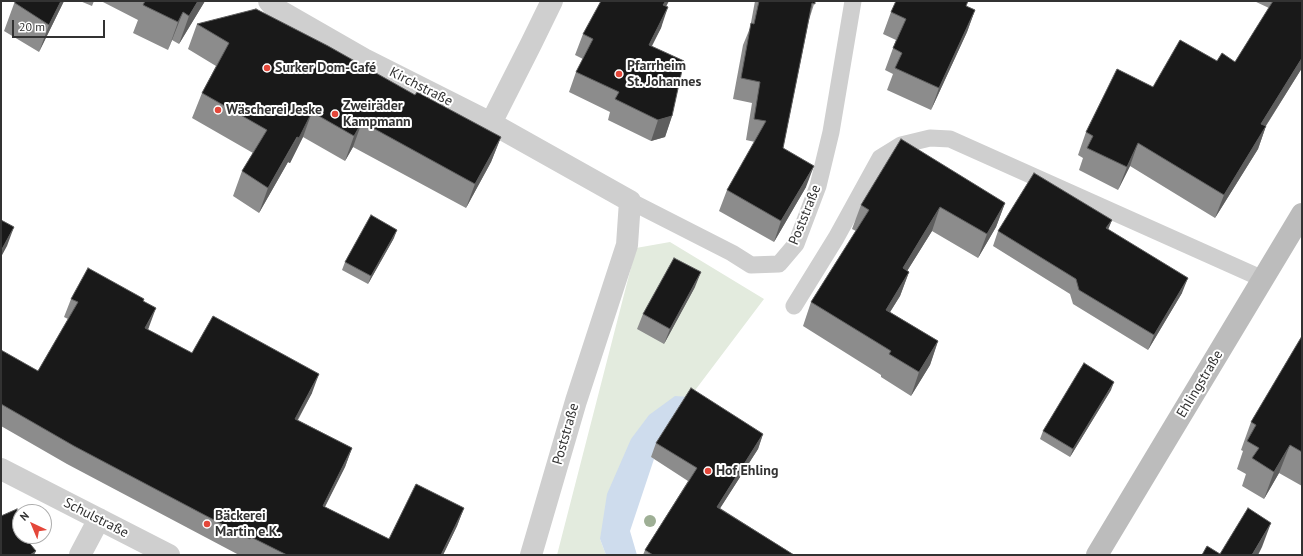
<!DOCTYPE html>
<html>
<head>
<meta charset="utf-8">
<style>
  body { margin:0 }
  #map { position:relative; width:1303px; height:556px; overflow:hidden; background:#fff; font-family:"PT Sans",sans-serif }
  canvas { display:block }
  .frame { position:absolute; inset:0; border:2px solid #323232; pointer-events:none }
  .north { position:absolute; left:12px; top:504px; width:40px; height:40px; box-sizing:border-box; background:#fff; border:1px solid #adadad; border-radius:50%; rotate:316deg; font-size:11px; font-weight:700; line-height:16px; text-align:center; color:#323232 }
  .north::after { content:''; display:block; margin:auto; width:14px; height:18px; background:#e4473a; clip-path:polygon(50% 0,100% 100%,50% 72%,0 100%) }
  .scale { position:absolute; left:12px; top:20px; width:93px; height:18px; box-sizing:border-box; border:2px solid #323232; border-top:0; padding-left:5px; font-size:12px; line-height:14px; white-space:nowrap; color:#323232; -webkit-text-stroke:3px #fff; paint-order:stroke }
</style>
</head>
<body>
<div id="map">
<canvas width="1303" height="556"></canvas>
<div class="frame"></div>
<div class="north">N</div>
<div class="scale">20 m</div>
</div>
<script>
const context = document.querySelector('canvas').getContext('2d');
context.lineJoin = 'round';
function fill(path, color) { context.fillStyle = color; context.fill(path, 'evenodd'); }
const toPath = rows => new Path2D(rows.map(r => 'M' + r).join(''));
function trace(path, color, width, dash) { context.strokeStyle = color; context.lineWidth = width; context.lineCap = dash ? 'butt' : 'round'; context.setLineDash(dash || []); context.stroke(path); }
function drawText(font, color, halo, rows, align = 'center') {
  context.font = font + ' "PT Sans",sans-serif'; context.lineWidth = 4; context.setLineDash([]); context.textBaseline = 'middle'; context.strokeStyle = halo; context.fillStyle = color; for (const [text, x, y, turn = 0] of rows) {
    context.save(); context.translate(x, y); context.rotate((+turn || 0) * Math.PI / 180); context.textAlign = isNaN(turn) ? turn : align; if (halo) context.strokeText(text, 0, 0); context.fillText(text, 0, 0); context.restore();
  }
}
const green = toPath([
  [670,242,764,299,690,397,600,539,606,555,557,555,636,248]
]);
const water = toPath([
  [675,396,690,397,651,457,654,459,630,531,637,555,606,555,600,539,607,494,631,439,649,415]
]);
const lane = toPath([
  [630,201,732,253,751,265,779,264,796,244,818,186,831,132,853,1],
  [794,306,836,238,880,158,901,145,930,138,950,139,1263,279]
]);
const street = toPath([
  [269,1,275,8,364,59,491,123,630,201,627,245,576,401,531,555],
  [491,123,531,44,552,1],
  [1,469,169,555],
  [80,555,99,519]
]);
const secondary = toPath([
  [1097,555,1302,214]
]);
const trees = [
  [650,521]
];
const wall = toPath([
  [15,1,64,1,39,52,4,31],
  [80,1,94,1,92,6],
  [101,1,205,1,179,44,172,40,168,50,133,33,138,20],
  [755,1,815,1,809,20,783,148,806,187,774,242,719,211,727,190,755,142,746,140,752,103,733,99,743,45,750,28],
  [1254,1,1302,1,1302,68,1266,126,1258,149,1215,218,1130,166,1118,190,1079,170,1083,158,1078,155,1086,132,1153,87,1217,61,1235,62,1269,8],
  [666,6,661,28,651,46,672,116,665,137,651,141,608,120,610,112,569,92,576,72,583,59,575,55,583,34],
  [966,6,975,10,967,32,931,110,887,90,893,74,885,70,896,40,883,34,891,12],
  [197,24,415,95,501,137,491,162,466,208,353,147,345,161,303,137,290,163,288,162,259,213,233,196,242,171,253,153,192,118,202,93,216,66,188,49],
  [1005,203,996,227,978,258,932,231,907,271,909,272,900,296,890,312,938,341,930,365,911,396,881,377,881,375,803,326,811,302,856,231,852,229,861,205],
  [1112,220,1108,229,1182,293,1148,350,1073,304,1070,294,993,246,998,231],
  [394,238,368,284,342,270,345,262],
  [695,287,664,344,637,329,643,314],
  [71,299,144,299,143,301,149,327,148,330,192,353,312,393,298,420,352,448,345,467,325,507,389,539,464,508,457,526,443,555,239,555,67,464,1,426,1,351,38,371,68,319,64,317],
  [1302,336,1302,486,1279,473,1264,499,1242,486,1246,474,1237,469,1243,451,1241,450,1251,422],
  [1111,390,1070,457,1040,439,1043,431],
  [763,434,758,449,720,508,794,555,643,555,645,550,688,481,651,457,656,443]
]);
const shadedWall = toPath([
  [61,1,64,1,39,52,49,25],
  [198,1,205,1,179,44,189,16],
  [666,1,669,1,656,26,663,5],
  [668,7,661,28,642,66,649,45],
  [975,10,967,32,931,110,939,88],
  [183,12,172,40,168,50,178,22],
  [1302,58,1302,68,1253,146,1261,124],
  [312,112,303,137,290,163,288,162,259,213,268,188],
  [672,116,665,137,651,141,658,120],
  [362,122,353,147,345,161,354,136],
  [1266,126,1258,149,1215,218,1224,195],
  [501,137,491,162,466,208,475,184],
  [1138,143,1130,166,1118,190,1127,167],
  [814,166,806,187,774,242,781,221],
  [1005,203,996,227,978,258,987,234],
  [940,207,932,231,894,292,903,268],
  [1112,220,1106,235,1106,228],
  [14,227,7,246,1,257,1,251],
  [397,230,394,238,368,284,371,276],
  [701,272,695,287,664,344,670,329],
  [909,272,900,296,877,333,886,310],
  [1188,278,1182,293,1148,350,1154,335],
  [156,308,149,327,138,346,145,328],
  [938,341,930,365,911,396,919,372],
  [319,374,312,393,288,437,295,419],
  [1114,382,1111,390,1070,457,1073,449],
  [763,434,758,449,712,521,717,507],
  [1290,445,1279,473,1264,499,1274,472],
  [352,448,345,467,316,524,323,506],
  [464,508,457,526,443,555,441,555],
  [1271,523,1262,547,1258,555,1252,555],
  [36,551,34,555,30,555]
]);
const building = toPath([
  [15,1,61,1,49,25,15,3,15,1],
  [145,1,198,1,189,16,183,12,178,22,143,5,145,1],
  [601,1,666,1,663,5,668,7,649,45,684,61,672,116,658,120,615,99,619,92,576,72,593,39,583,34,601,1],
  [759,1,815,1,815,4,812,3,783,148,814,166,781,221,727,190,766,121,754,119,760,82,741,78,751,23,754,24,759,1],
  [896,1,968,1,966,6,975,10,939,88,895,68,902,53,893,48,906,19,891,12,896,1],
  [1273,1,1302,1,1302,58,1261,124,1266,126,1224,195,1138,143,1127,167,1087,148,1093,136,1086,132,1117,69,1153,87,1180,40,1217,61,1222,53,1235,62,1273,1],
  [256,9,328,46,415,95,417,92,501,137,475,184,362,122,354,136,312,112,299,138,297,137,268,188,242,171,267,130,202,93,229,43,197,24,256,9],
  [901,139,1005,203,987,234,940,207,903,268,909,272,886,310,938,341,919,372,889,354,891,351,811,302,869,210,861,205,901,139],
  [1034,173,1112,220,1106,228,1188,278,1154,335,1079,290,1076,279,998,231,1034,173],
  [371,215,397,230,371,276,345,262,371,215],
  [1,220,14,227,1,251,1,220],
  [674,258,701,272,670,329,643,314,674,258],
  [88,268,144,299,143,301,156,308,145,328,192,353,213,316,319,374,295,419,352,448,323,506,389,539,416,484,464,508,441,555,287,555,251,537,250,539,74,446,1,404,1,350,38,371,78,302,71,299,88,268],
  [1302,336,1302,452,1290,445,1274,472,1252,458,1259,448,1247,441,1256,425,1251,422,1302,336],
  [1084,363,1114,382,1073,449,1043,431,1084,363],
  [691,388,763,434,717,507,794,555,653,555,645,550,697,468,656,443,691,388],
  [1248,508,1271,523,1252,555,1202,555,1207,546,1220,554,1248,508],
  [17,509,18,534,20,535,20,536,21,536,26,539,36,551,30,555,1,555,1,516,17,509]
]);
const markers = [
  [267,68,4,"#e4473a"],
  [619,74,4,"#e4473a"],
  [218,110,4,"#e4473a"],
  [335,114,4,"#e4473a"],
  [708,471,4,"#e4473a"],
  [207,524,4,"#e4473a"]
];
const poiNames = [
  ["Pfarrheim",627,66],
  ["St. Johannes",627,82],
  ["Surker Dom-Café",275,68],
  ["Zweiräder",343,106],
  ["Kampmann",343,122],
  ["Wäscherei Jeske",226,110],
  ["Hof Ehling",716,471],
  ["Bäckerei",215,516],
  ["Martin e.K.",215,532]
];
const streetNames = [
  ["Kirchstraße",421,87,27],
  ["Poststraße",805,215,-68],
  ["Ehlingstraße",1200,384,-59],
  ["Poststraße",566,434,-74],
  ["Schulstraße",96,518,27]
];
fill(green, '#e3ebde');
fill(water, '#cedced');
trace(lane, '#cfcfcf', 17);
trace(street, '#cfcfcf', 22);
trace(secondary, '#bcbcbc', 22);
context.fillStyle = '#9eaf95';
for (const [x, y] of trees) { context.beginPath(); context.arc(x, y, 6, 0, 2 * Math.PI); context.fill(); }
fill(wall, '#8c8c8c');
fill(shadedWall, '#5e5e5e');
fill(building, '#191919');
trace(building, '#5e5e5e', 1);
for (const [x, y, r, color] of markers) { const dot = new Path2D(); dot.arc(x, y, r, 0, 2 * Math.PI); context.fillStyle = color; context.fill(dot); trace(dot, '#fff', 1.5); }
drawText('bold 14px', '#323232', '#fff', poiNames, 'left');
drawText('14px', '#323232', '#fff', streetNames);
</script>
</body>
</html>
